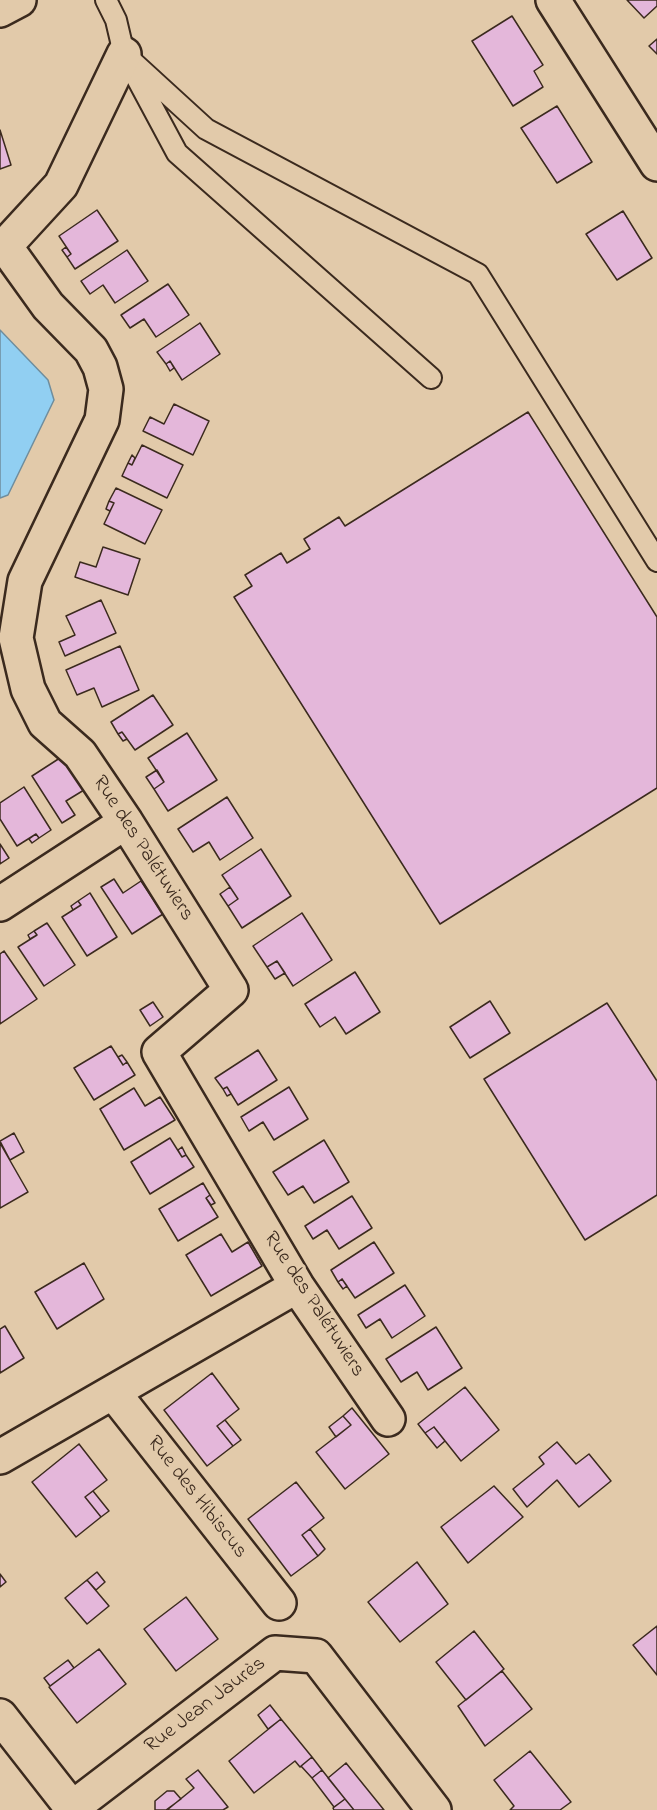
<!DOCTYPE html>
<html>
<head>
<meta charset="utf-8">
<style>
  body { margin:0 }
  canvas { display:block; background:#e2caaa }
</style>
</head>
<body>
<canvas width="657" height="1810"></canvas>
<script>
const context = document.querySelector('canvas').getContext('2d');
context.lineJoin = 'round';
function fill(path, color) { context.fillStyle = color; context.fill(path, 'evenodd'); }
const toPath = rows => new Path2D(rows.map(r => 'M' + r).join(''));
function trace(path, color, width, dash) { context.strokeStyle = color; context.lineWidth = width; context.lineCap = dash ? 'butt' : 'round'; context.setLineDash(dash || []); context.stroke(path); }
function drawText(font, color, halo, rows, align = 'center') {
  context.font = font + ' "Indie Flower",sans-serif'; context.lineWidth = 6; context.setLineDash([]); context.textBaseline = 'middle'; context.strokeStyle = halo; context.fillStyle = color; for (const [text, x, y, turn = 0] of rows) {
    context.save(); context.translate(x, y); context.rotate((+turn || 0) * Math.PI / 180); context.textAlign = isNaN(turn) ? turn : align; if (halo) context.strokeText(text, 0, 0); context.fillText(text, 0, 0); context.restore();
  }
}
const water = toPath([
  [0,330,48,380,54,400,8,495,0,498,0,330]
]);
const building = toPath([
  [627,0,657,0,657,6,644,18,627,0],
  [512,16,543,65,534,71,543,87,513,106,472,41,512,16],
  [657,39,657,54,649,46,657,39],
  [557,106,592,162,557,183,521,128,557,106],
  [0,130,11,165,0,169,0,130],
  [97,210,118,241,75,269,67,257,71,254,59,236,97,210],
  [623,211,652,258,617,280,586,234,623,211],
  [66,247,71,254,67,257,62,250,66,247],
  [127,250,148,281,115,303,103,285,90,294,81,281,127,250],
  [168,284,189,315,156,337,144,319,130,328,121,315,168,284],
  [200,323,220,354,182,380,170,361,166,364,157,352,200,323],
  [170,361,174,368,170,371,166,364,170,361],
  [174,404,209,421,193,455,143,431,150,417,164,424,174,404],
  [528,412,657,617,657,788,440,924,234,597,252,586,245,575,281,553,287,563,310,549,304,539,339,517,345,526,528,412],
  [142,445,183,465,167,498,122,476,128,463,132,465,142,445],
  [132,455,135,458,132,465,128,463,132,455],
  [116,488,162,510,145,544,104,524,114,503,109,501,116,488],
  [109,501,114,503,110,511,106,509,109,501],
  [103,547,140,559,128,595,75,577,80,562,96,567,103,547],
  [101,600,116,633,65,656,59,642,75,635,66,616,101,600],
  [120,646,139,690,102,707,94,688,77,695,66,670,120,646],
  [153,695,173,725,135,750,122,732,118,734,111,722,153,695],
  [122,732,127,739,123,741,118,734,122,732],
  [187,733,217,780,168,811,154,789,164,782,148,758,187,733],
  [63,756,84,790,66,801,75,815,62,823,32,776,63,756],
  [157,770,164,782,154,789,146,777,157,770],
  [24,787,51,830,39,838,36,834,17,846,0,819,0,803,24,787],
  [227,797,253,838,220,860,209,842,193,852,178,829,227,797],
  [36,834,39,838,32,843,29,839,36,834],
  [0,844,9,858,0,864,0,844],
  [261,849,291,896,242,928,228,906,238,899,222,875,261,849],
  [114,879,123,893,141,881,163,914,132,934,101,887,114,879],
  [230,887,238,899,228,906,220,894,230,887],
  [90,893,117,937,87,956,62,917,81,905,78,901,90,893],
  [78,901,81,905,73,910,71,906,78,901],
  [302,913,332,960,293,986,277,961,267,967,253,946,302,913],
  [47,923,75,965,44,986,18,947,37,935,34,931,47,923],
  [34,931,37,935,30,939,28,935,34,931],
  [4,951,37,999,0,1024,0,954,4,951],
  [277,961,285,973,275,979,267,967,277,961],
  [355,972,380,1012,346,1034,335,1017,320,1027,305,1004,355,972],
  [490,1001,510,1033,470,1058,450,1027,490,1001],
  [153,1002,163,1017,150,1026,140,1010,153,1002],
  [607,1003,657,1081,657,1195,585,1240,484,1079,607,1003],
  [111,1046,123,1065,127,1062,135,1075,94,1100,74,1068,111,1046],
  [258,1050,277,1080,238,1105,227,1087,223,1089,215,1078,258,1050],
  [122,1055,127,1062,123,1065,118,1057,122,1055],
  [227,1087,231,1094,227,1096,223,1089,227,1087],
  [289,1087,308,1119,274,1140,263,1122,249,1131,241,1117,289,1087],
  [134,1088,145,1106,160,1097,175,1120,124,1150,100,1109,134,1088],
  [14,1133,24,1152,10,1160,0,1141,14,1133],
  [170,1138,182,1157,186,1155,194,1167,150,1194,131,1162,170,1138],
  [324,1140,349,1182,314,1203,303,1186,288,1195,273,1172,324,1140],
  [0,1143,28,1192,0,1208,0,1143],
  [182,1147,186,1155,182,1157,178,1150,182,1147],
  [203,1183,210,1195,206,1198,218,1217,178,1241,159,1209,203,1183],
  [210,1195,215,1203,211,1205,206,1198,210,1195],
  [352,1196,372,1228,339,1249,327,1230,313,1239,305,1226,352,1196],
  [221,1234,232,1252,248,1242,262,1266,211,1296,186,1255,221,1234],
  [374,1242,394,1273,355,1298,342,1279,338,1282,331,1270,374,1242],
  [84,1263,104,1299,57,1329,35,1292,84,1263],
  [342,1279,347,1286,343,1289,338,1282,342,1279],
  [405,1285,425,1316,392,1338,380,1319,366,1328,358,1315,405,1285],
  [5,1326,24,1358,0,1373,0,1329,5,1326],
  [436,1327,462,1368,428,1390,417,1372,401,1382,386,1359,436,1327],
  [212,1373,239,1409,217,1426,233,1446,207,1466,164,1410,212,1373],
  [465,1387,499,1430,461,1461,434,1427,425,1433,418,1424,465,1387],
  [352,1408,389,1454,345,1489,316,1452,351,1425,343,1416,352,1408],
  [343,1416,351,1425,336,1437,329,1427,343,1416],
  [225,1420,241,1440,233,1446,217,1426,225,1420],
  [434,1427,445,1441,437,1448,425,1433,434,1427],
  [557,1442,576,1464,589,1454,611,1481,579,1507,557,1480,527,1507,513,1489,544,1464,539,1457,557,1442],
  [79,1444,107,1480,85,1497,101,1517,76,1537,32,1482,79,1444],
  [296,1482,324,1518,302,1535,318,1556,291,1576,248,1519,296,1482],
  [494,1486,523,1517,468,1563,441,1527,494,1486],
  [93,1491,109,1511,101,1517,85,1497,93,1491],
  [310,1529,325,1549,318,1556,302,1535,310,1529],
  [417,1562,448,1604,400,1642,368,1602,417,1562],
  [97,1572,105,1582,96,1590,87,1580,97,1572],
  [0,1574,6,1582,0,1587,0,1574],
  [87,1580,109,1606,87,1624,65,1598,87,1580],
  [186,1597,218,1639,176,1671,144,1629,186,1597],
  [657,1626,657,1675,633,1645,657,1626],
  [474,1631,504,1669,466,1700,436,1662,474,1631],
  [99,1649,126,1684,77,1723,49,1687,99,1649],
  [68,1660,74,1668,50,1686,44,1678,68,1660],
  [502,1671,532,1709,485,1746,458,1706,502,1671],
  [270,1705,281,1719,268,1729,258,1715,270,1705],
  [281,1719,312,1757,300,1767,295,1761,254,1793,229,1761,281,1719],
  [530,1751,571,1802,560,1810,510,1810,514,1806,494,1780,530,1751],
  [312,1757,322,1770,312,1778,301,1766,312,1757],
  [346,1763,384,1810,354,1810,328,1778,346,1763],
  [198,1770,228,1807,223,1810,167,1810,194,1788,186,1779,198,1770],
  [322,1770,345,1799,334,1807,312,1778,322,1770],
  [167,1791,174,1791,181,1799,166,1810,155,1810,155,1801,167,1791],
  [345,1799,354,1810,334,1810,333,1808,345,1799]
]);
const service = toPath([
  [106,0,116,20,124,54,206,129,478,274,657,561],
  [132,69,177,153,431,378]
]);
const minor = toPath([
  [553,0,657,164],
  [5,246,48,306,91,350,100,367,106,389,102,420,25,581,16,638,28,689,45,723,80,754,126,822,231,990,159,1052,297,1286,388,1419],
  [0,248,5,246,61,185,124,54],
  [0,904,126,822],
  [113,1392,279,1603],
  [0,1457,297,1286],
  [0,1716,72,1808,275,1653,316,1656,434,1810]
]);
const tertiary = toPath([
  [0,10,19,0]
]);
const streetNames = [
  ["Rue des Palétuviers",142,849,57],
  ["Rue des Palétuviers",313,1305,57],
  ["Rue des Hibiscus",196,1498,52],
  ["Rue Jean Jaurès",206,1706,-37]
];
fill(water, '#91cff2');
trace(water, '#6f8d9d', 1.5);
fill(building, '#e4b7da');
trace(building, '#3b2a1e', 1.5);
trace(service, '#3b2a1e', 24);
trace(minor, '#3b2a1e', 38);
trace(tertiary, '#3b2a1e', 38);
trace(service, '#e2caaa', 20);
trace(minor, '#e2caaa', 33);
trace(tertiary, '#e2caaa', 33);
drawText('21px', '#3b2a1e', '#e2caaa', streetNames);
</script>
</body>
</html>
